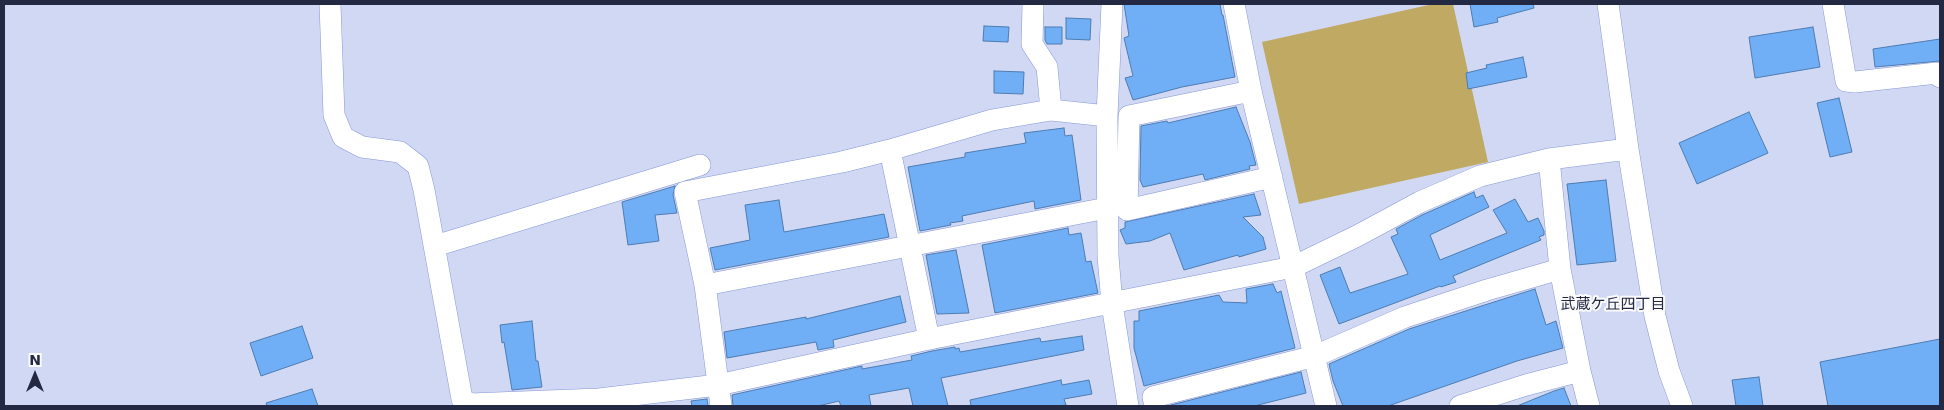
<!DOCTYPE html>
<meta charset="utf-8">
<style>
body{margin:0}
#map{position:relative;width:1944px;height:410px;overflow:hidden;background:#d0d8f4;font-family:"DejaVu Sans",sans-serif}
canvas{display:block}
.frame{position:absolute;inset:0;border:5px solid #232943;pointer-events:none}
.north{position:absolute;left:10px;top:350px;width:50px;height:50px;-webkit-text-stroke:4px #fafafa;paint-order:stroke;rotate:0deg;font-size:14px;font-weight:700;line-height:20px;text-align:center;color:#232943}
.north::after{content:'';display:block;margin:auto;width:18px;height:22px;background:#232943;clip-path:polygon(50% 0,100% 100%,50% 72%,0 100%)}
</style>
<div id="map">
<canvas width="1944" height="410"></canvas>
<div class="frame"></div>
<div class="north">N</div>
</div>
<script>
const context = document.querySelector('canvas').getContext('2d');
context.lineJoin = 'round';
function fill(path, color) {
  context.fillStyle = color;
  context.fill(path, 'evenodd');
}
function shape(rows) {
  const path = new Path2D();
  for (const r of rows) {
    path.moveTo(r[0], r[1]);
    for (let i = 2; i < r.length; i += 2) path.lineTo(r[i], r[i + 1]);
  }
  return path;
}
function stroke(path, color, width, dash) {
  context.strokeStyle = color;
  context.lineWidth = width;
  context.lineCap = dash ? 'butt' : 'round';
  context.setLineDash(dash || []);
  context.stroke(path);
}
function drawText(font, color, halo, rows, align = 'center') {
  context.font = font + ' "DejaVu Sans","Noto Sans JP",sans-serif';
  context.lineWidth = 4;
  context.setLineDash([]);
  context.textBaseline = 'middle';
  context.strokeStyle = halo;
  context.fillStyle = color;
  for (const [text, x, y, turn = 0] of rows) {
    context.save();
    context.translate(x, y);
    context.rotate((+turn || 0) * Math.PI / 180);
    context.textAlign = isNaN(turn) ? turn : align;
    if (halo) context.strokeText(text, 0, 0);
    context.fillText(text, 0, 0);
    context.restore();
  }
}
fill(shape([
 [1433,4,1453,4,1488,162,1299,204,1262,42]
]), '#c0a962');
const building = shape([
 [1124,4,1220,4,1222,15,1223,15,1235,77,1182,87,1133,100,1125,78,1133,76,1124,38,1129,36,1124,4],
 [1470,4,1533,4,1534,8,1497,18,1498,22,1474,27,1470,4],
 [1066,18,1091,19,1090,40,1066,39,1066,18],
 [984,26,1009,27,1008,42,983,41,984,26],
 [1045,27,1062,27,1062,44,1047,44,1045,40,1045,27],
 [1813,27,1820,67,1755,78,1749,37,1813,27],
 [1940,39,1940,61,1875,67,1873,49,1940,39],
 [1523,57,1527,77,1468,89,1466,73,1487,68,1486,65,1523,57],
 [994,71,1024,72,1023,94,994,93,994,71],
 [1839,98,1852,152,1830,157,1817,103,1839,98],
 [1236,107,1250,142,1256,165,1249,166,1250,169,1205,180,1203,174,1143,187,1140,180,1141,126,1167,121,1168,123,1236,107],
 [1749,112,1768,153,1697,184,1679,143,1749,112],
 [1064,128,1065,136,1072,135,1081,200,1035,209,1034,201,962,216,963,221,950,223,951,225,920,231,908,167,965,157,965,153,1026,143,1024,133,1064,128],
 [1606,180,1616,261,1577,265,1567,184,1606,180],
 [675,186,673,195,677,213,655,215,659,241,628,245,622,202,675,186],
 [1474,192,1476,198,1483,195,1489,207,1430,235,1440,260,1507,233,1493,210,1515,199,1528,222,1538,218,1544,231,1544,235,1539,237,1541,240,1453,276,1456,282,1441,287,1440,286,1339,324,1320,275,1340,267,1350,293,1408,274,1391,237,1398,234,1396,229,1422,215,1474,192],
 [1254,194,1261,215,1243,217,1263,237,1266,249,1239,257,1238,255,1184,270,1170,233,1150,241,1126,244,1120,230,1125,228,1125,222,1254,194],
 [779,200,784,232,884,214,889,237,715,270,710,248,750,240,745,205,779,200],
 [1068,228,1069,235,1081,233,1086,262,1091,261,1098,293,995,313,982,245,1068,228],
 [956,250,969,313,937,314,926,255,956,250],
 [1273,284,1277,293,1281,291,1295,348,1144,386,1134,348,1134,321,1139,321,1139,311,1219,295,1223,302,1247,303,1246,289,1273,284],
 [1535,289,1546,325,1556,321,1563,348,1517,361,1388,406,1343,406,1333,381,1329,364,1409,329,1535,289],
 [900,296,906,322,833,340,834,347,818,350,816,342,727,358,724,332,806,317,806,319,900,296],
 [532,321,536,361,538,361,542,387,512,390,504,342,502,343,500,325,532,321],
 [302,326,313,358,261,376,250,343,302,326],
 [1082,336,1084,350,941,378,948,406,913,406,909,388,869,395,871,406,841,406,839,401,818,406,733,406,732,395,862,366,862,369,912,360,911,356,932,351,955,347,955,349,959,348,960,352,1040,338,1041,342,1082,336],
 [1940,339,1940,406,1828,406,1820,362,1940,339],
 [1301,372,1306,393,1254,406,1167,406,1301,372],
 [1759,377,1763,406,1736,406,1732,380,1759,377],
 [1061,380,1062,385,1089,380,1092,394,1064,399,1066,405,1057,406,971,406,970,400,1061,380],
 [1564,388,1571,406,1517,406,1554,391,1564,388],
 [312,389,318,406,267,406,266,403,312,389],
 [707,399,708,406,692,406,691,401,707,399]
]);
fill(building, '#70aff5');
stroke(building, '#4d7cb1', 1);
const minor = shape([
 [330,4,334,115,343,137,362,147,400,152,418,166,424,190,462,399,470,404,599,399,718,385,929,339,1293,267,1357,236,1420,202,1480,176,1549,159,1628,149],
 [1033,4,1032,44,1047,67,1051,110],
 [1112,4,1107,116,1108,256,1112,304,1128,406],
 [1234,4,1251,91,1326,406],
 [1608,4,1628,149,1655,316,1669,371,1682,406],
 [1833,4,1846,81,1855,82,1937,73,1940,77],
 [1251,91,1129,116,1127,210,1272,177],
 [890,150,929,339],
 [1549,159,1560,269,1580,371,1589,406],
 [435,246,700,165],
 [705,285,1107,208],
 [721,406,705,285,685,192,842,162,890,150,992,120,1051,110,1107,116],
 [1155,406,1153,397,1315,356,1405,317,1487,290,1560,269],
 [1460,406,1526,385,1580,371]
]);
stroke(minor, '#8697d7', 22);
stroke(minor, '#fff', 21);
drawText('15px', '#232943', '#fafafa', [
 ["武蔵ケ丘四丁目",1613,305]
]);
</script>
